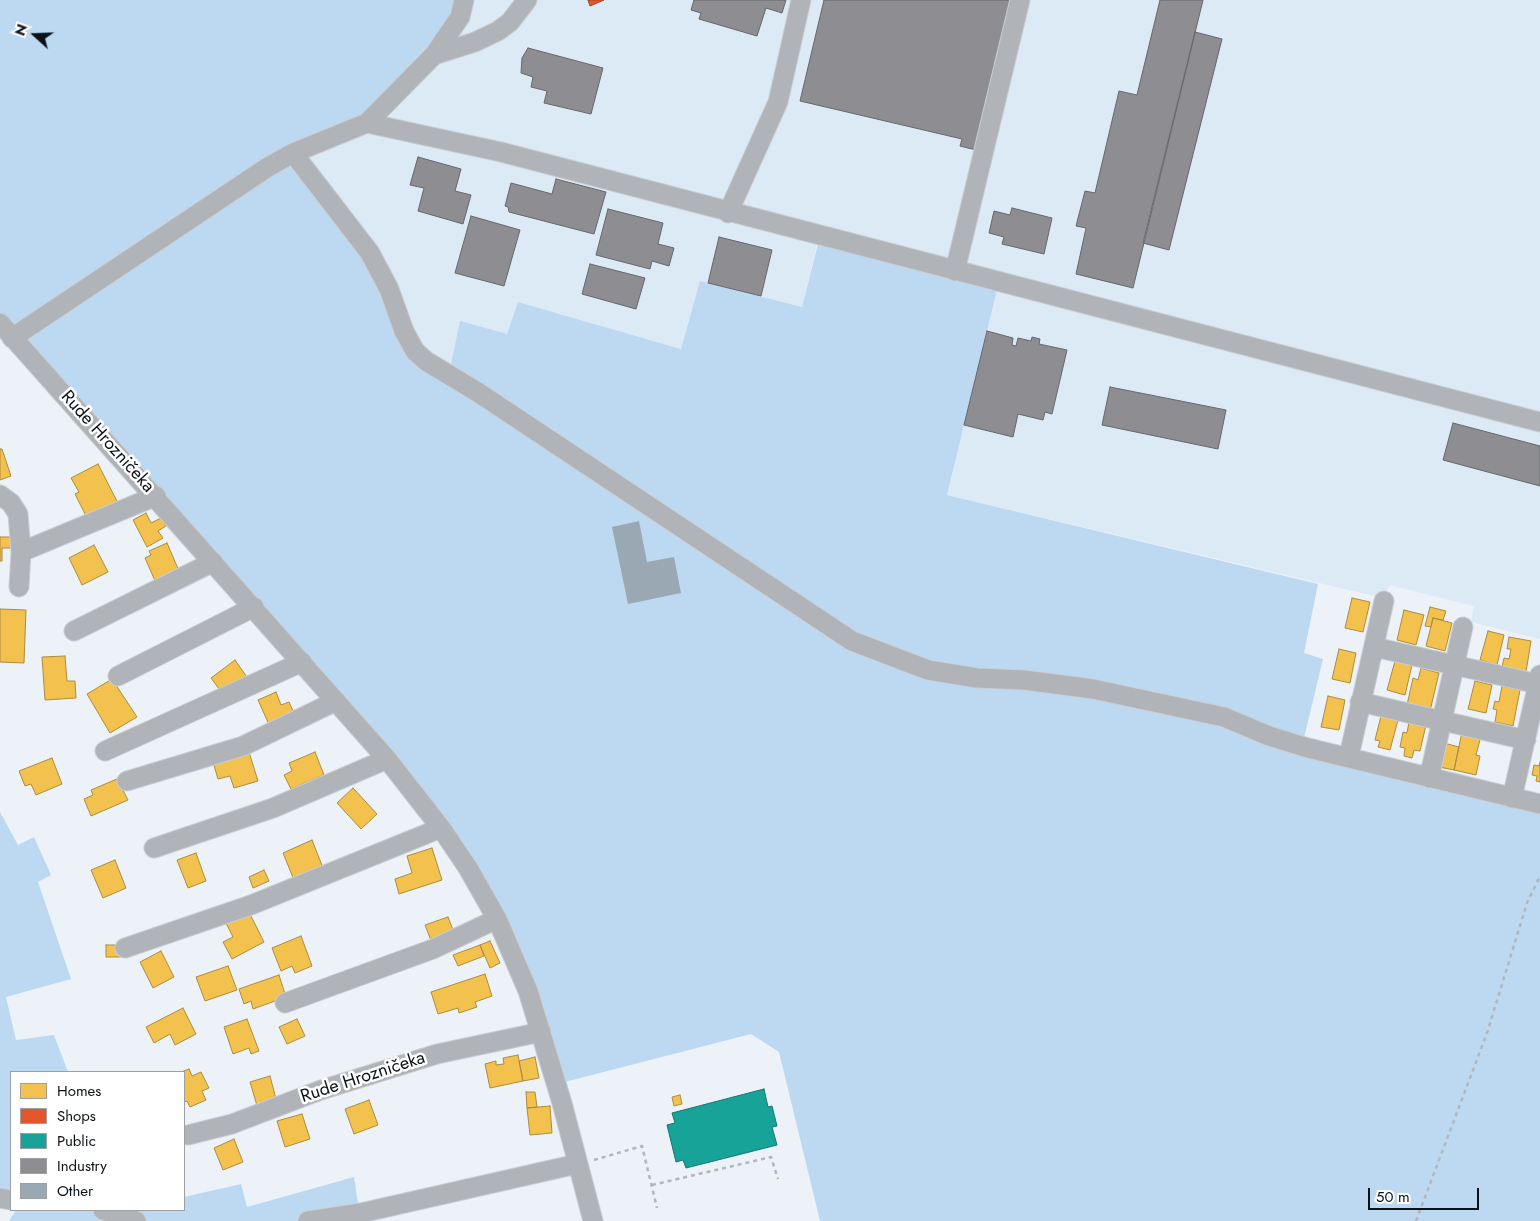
<!DOCTYPE html>
<meta charset="utf-8">
<style>
body{margin:0}
#map{position:relative;width:1540px;height:1221px;overflow:hidden;background:#ecf2f8;font-family:Jost,sans-serif}
canvas{display:block}
.legend{position:absolute;left:10px;top:1071px;width:175px;height:140px;box-sizing:border-box;background:#fff;border:1px solid #9da0a2;margin:0;padding:6px 9px;list-style:none;font-size:15px;color:#0b1217}
.legend li{display:flex;align-items:center;gap:10px;height:25px}
.legend b{width:25px;border:1px solid #9da0a2}
.north{position:absolute;left:10px;top:10px;width:50px;height:50px;-webkit-text-stroke:4px #fff;paint-order:stroke;rotate:290deg;font-size:14px;font-weight:700;line-height:20px;text-align:center;color:#0b1217}
.north::after{content:'';display:block;margin:auto;width:18px;height:22px;background:#0b1217;clip-path:polygon(50% 0,100% 100%,50% 72%,0 100%)}
.scale{position:absolute;left:1368px;top:1188px;width:111px;height:22px;box-sizing:border-box;border:2px solid #0b1217;border-top:0;padding-left:6px;font-size:15px;line-height:18px;white-space:nowrap;color:#0b1217;-webkit-text-stroke:4px #fff;paint-order:stroke}
</style>
<div id="map">
<canvas width="1540" height="1221"></canvas>
<ul class="legend">
<li><b style="height:14px;background:#f2c14e"></b>Homes</li>
<li><b style="height:14px;background:#e4572e"></b>Shops</li>
<li><b style="height:14px;background:#17a398"></b>Public</li>
<li><b style="height:14px;background:#8d8d92"></b>Industry</li>
<li><b style="height:14px;background:#9aa8b3"></b>Other</li>
</ul>
<div class="north">N</div>
<div class="scale">50 m</div>
</div>
<script>
const context = document.querySelector('canvas').getContext('2d');
context.lineJoin = 'round';
function fill(path, color) {
  context.fillStyle = color;
  context.fill(path, 'evenodd');
}
function shape(rows) {
  const path = new Path2D();
  for (const r of rows) {
    path.moveTo(r[0], r[1]);
    for (let i = 2; i < r.length; i += 2) path.lineTo(r[i], r[i + 1]);
  }
  return path;
}
function stroke(path, color, width, dash) {
  context.strokeStyle = color;
  context.lineWidth = width;
  context.lineCap = dash ? 'butt' : 'round';
  context.setLineDash(dash || []);
  context.stroke(path);
}
function drawText(font, color, halo, rows, align = 'center') {
  context.font = font + ' Jost,sans-serif';
  context.lineWidth = 5;
  context.setLineDash([]);
  context.textBaseline = 'middle';
  context.strokeStyle = halo;
  context.fillStyle = color;
  for (const [text, x, y, turn = 0] of rows) {
    context.save();
    context.translate(x, y);
    context.rotate((+turn || 0) * Math.PI / 180);
    context.textAlign = isNaN(turn) ? turn : align;
    if (halo) context.strokeText(text, 0, 0);
    context.fillText(text, 0, 0);
    context.restore();
  }
}
fill(shape([
 [464,0,1540,0,1540,639,1471,622,1474,606,1390,585,1383,598,947,495,999,282,819,237,802,307,700,281,681,349,518,302,507,334,449,375,426,361,293,153]
]), '#dceaf6');
fill(shape([
 [0,0,464,0,460,17,367,123,293,153,370,253,404,331,449,374,460,321,507,334,518,302,681,349,700,281,802,307,820,236,999,282,947,495,1318,584,1304,653,1323,659,1302,746,1540,804,1540,1221,820,1221,779,1052,751,1034,557,1084,470,867,0,319],
 [0,812,18,845,34,837,51,875,38,882,71,979,6,997,16,1040,54,1035,68,1072,11,1072,11,1200,0,1198],
 [354,1177,359,1210,300,1221,9,1221,16,1210,184,1210,184,1197,241,1184,247,1207]
]), '#bdd9f1');
const homes = shape([
 [0,449,2,449,11,476,0,480,0,449],
 [98,464,120,507,89,522,75,494,79,492,71,478,98,464],
 [146,513,151,523,161,518,166,526,158,531,163,538,147,547,133,520,146,513],
 [0,537,12,537,12,548,2,548,2,561,0,561,0,537],
 [167,543,179,571,156,583,145,558,151,555,149,551,167,543],
 [94,545,108,572,82,585,69,558,94,545],
 [1352,598,1370,602,1363,632,1345,628,1352,598],
 [1430,607,1446,611,1443,620,1433,618,1431,627,1425,626,1430,607],
 [0,609,26,610,24,663,0,662,0,609],
 [1404,610,1424,615,1416,645,1397,640,1404,610],
 [1433,618,1452,623,1445,651,1426,646,1433,618],
 [1488,631,1504,635,1497,665,1480,660,1488,631],
 [1509,637,1531,641,1526,672,1502,667,1504,658,1509,659,1511,649,1507,649,1509,637],
 [1339,649,1356,653,1350,683,1332,679,1339,649],
 [65,656,67,681,75,681,76,698,45,700,42,657,65,656],
 [235,660,249,680,225,697,211,678,235,660],
 [1395,661,1412,665,1405,695,1387,690,1395,661],
 [1421,668,1439,673,1430,711,1407,705,1413,678,1418,680,1421,668],
 [112,679,137,717,110,733,87,694,112,679],
 [1475,681,1492,685,1486,713,1468,709,1475,681],
 [1502,686,1520,690,1513,726,1495,722,1497,710,1493,709,1495,701,1499,702,1502,686],
 [276,692,281,705,289,702,296,718,271,729,258,700,276,692],
 [1328,696,1345,700,1339,730,1321,727,1328,696],
 [1381,716,1398,720,1390,750,1378,747,1380,741,1375,740,1381,716],
 [1409,722,1426,725,1420,751,1414,750,1412,758,1404,756,1405,748,1400,747,1403,732,1407,733,1409,722],
 [1462,732,1481,736,1476,755,1480,756,1476,775,1454,770,1462,732],
 [1444,743,1459,747,1454,770,1439,767,1444,743],
 [249,752,258,781,234,788,230,776,218,779,213,762,249,752],
 [315,752,324,775,291,789,284,775,292,771,289,763,315,752],
 [52,758,62,784,36,795,31,784,25,786,19,771,52,758],
 [1540,762,1540,782,1536,781,1537,776,1532,775,1534,765,1539,766,1540,762],
 [124,776,129,788,123,790,128,800,91,816,84,799,93,795,91,790,124,776],
 [353,788,377,814,361,829,337,803,353,788],
 [312,840,323,868,294,880,283,853,312,840],
 [432,848,442,880,399,894,395,879,412,873,407,856,432,848],
 [196,853,206,881,188,888,177,860,196,853],
 [115,860,126,888,103,898,91,870,115,860],
 [264,870,269,881,253,888,249,877,264,870],
 [249,912,264,942,232,959,223,942,233,937,226,923,249,912],
 [448,917,455,935,432,943,425,925,448,917],
 [301,936,312,966,295,973,292,966,281,971,272,948,301,936],
 [490,941,500,963,490,968,480,945,490,941],
 [106,945,121,945,121,957,106,957,106,945],
 [480,945,484,956,458,966,453,955,480,945],
 [161,951,174,977,153,988,140,962,161,951],
 [228,966,237,990,205,1001,196,977,228,966],
 [485,974,492,996,475,1002,477,1007,459,1013,458,1008,438,1014,431,992,485,974],
 [279,975,286,997,253,1009,251,1001,244,1004,239,989,279,975],
 [183,1008,196,1034,175,1045,170,1034,154,1043,146,1027,183,1008],
 [247,1019,259,1051,251,1054,249,1048,233,1054,224,1027,247,1019],
 [297,1019,305,1036,287,1044,279,1027,297,1019],
 [518,1055,523,1081,490,1088,485,1064,496,1061,496,1065,504,1064,503,1058,518,1055],
 [535,1057,539,1078,523,1081,519,1061,535,1057],
 [189,1069,192,1076,201,1072,209,1088,202,1091,206,1100,190,1107,187,1101,184,1102,184,1072,181,1072,189,1069],
 [270,1076,277,1103,258,1109,250,1082,270,1076],
 [526,1092,535,1092,537,1107,527,1108,526,1092],
 [680,1095,682,1104,674,1106,672,1097,680,1095],
 [369,1100,378,1125,354,1134,345,1109,369,1100],
 [550,1106,552,1133,530,1135,527,1108,550,1106],
 [302,1114,310,1139,285,1147,277,1121,302,1114],
 [234,1139,243,1162,223,1170,214,1148,234,1139]
]);
fill(homes, '#f2c14e');
stroke(homes, '#ad8c3e', 1);
const shops = shape([
 [588,0,604,0,590,6,588,0]
]);
fill(shops, '#e4572e');
stroke(shops, '#a34227', 1);
const public = shape([
 [764,1089,768,1107,772,1106,777,1126,772,1127,777,1145,686,1168,683,1160,676,1162,667,1125,675,1123,672,1113,764,1089]
]);
fill(public, '#17a398');
stroke(public, '#137871', 1);
const industry = shape([
 [694,0,786,0,782,13,766,8,757,36,699,19,701,13,691,10,694,0],
 [824,0,1016,0,980,151,960,146,962,139,800,101,824,0],
 [1160,0,1203,0,1133,288,1076,274,1086,228,1076,226,1085,191,1095,193,1119,91,1137,95,1160,0],
 [1195,32,1222,39,1169,250,1143,243,1195,32],
 [528,48,603,68,591,114,544,103,547,91,531,87,533,77,521,73,522,58,528,48],
 [418,157,461,169,455,191,471,195,463,224,418,211,424,188,410,185,418,157],
 [556,179,606,192,594,234,509,212,508,207,505,206,511,183,552,194,556,179],
 [1012,208,1052,218,1044,254,1002,244,1004,237,989,233,994,211,1010,215,1012,208],
 [608,209,663,223,658,244,674,248,669,266,652,261,650,269,596,255,608,209],
 [471,216,520,230,504,286,455,273,471,216],
 [719,237,772,250,761,296,708,283,719,237],
 [590,264,645,278,636,309,582,294,590,264],
 [987,331,1013,338,1012,345,1016,346,1018,338,1031,341,1032,337,1040,339,1039,344,1067,350,1052,414,1045,412,1043,420,1018,414,1013,437,964,425,987,331],
 [1110,387,1226,410,1218,449,1102,425,1110,387],
 [1453,423,1540,446,1540,486,1443,460,1453,423]
]);
fill(industry, '#8d8d92');
stroke(industry, '#66686d', 1);
fill(shape([
 [639,521,647,562,674,557,681,593,628,604,612,527]
]), '#9aa8b3');
const minor = shape([
 [434,55,460,17,464,0],
 [367,123,501,152,1540,422],
 [293,153,370,253,389,289,404,331,415,351,426,361,479,393,852,641,928,670,977,678,1024,680,1093,689,1224,717,1269,736,1308,748,1540,804],
 [728,213,778,102,801,0],
 [955,271,1020,0],
 [0,323,387,759,441,828,468,868,497,919,528,991,562,1103,593,1221],
 [12,338,268,167,293,153,367,123,434,55,475,42,498,31,510,22,527,0],
 [0,495,11,503,18,514,21,552,19,587],
 [21,552,156,496],
 [74,631,213,562],
 [1374,647,1538,684],
 [118,676,254,607],
 [1360,702,1526,740],
 [105,751,302,662],
 [1349,756,1384,601],
 [1429,778,1463,627],
 [127,781,243,746,336,701],
 [1512,798,1540,675],
 [154,848,273,808,387,759],
 [125,948,251,905,441,828],
 [285,1003,433,949,497,919],
 [188,1135,232,1124,321,1090,437,1054,541,1032],
 [0,1198,11,1200],
 [103,1210,136,1221],
 [308,1221,361,1213,577,1164]
]);
stroke(minor, '#c9ced3', 21);
stroke(shape([
 [594,1160,642,1146,657,1208],
 [652,1185,771,1157,778,1179],
 [1416,1221,1487,1033,1527,903,1540,876]
]), '#b3b6ba', 2.5, [4, 4]);
stroke(minor, '#b0b3b7', 19);
drawText('18px', '#0b1217', '#fff', [
 ["Rude Hrozničeka",107,442,48],
 ["Rude Hrozničeka",363,1078,-18]
]);
</script>
